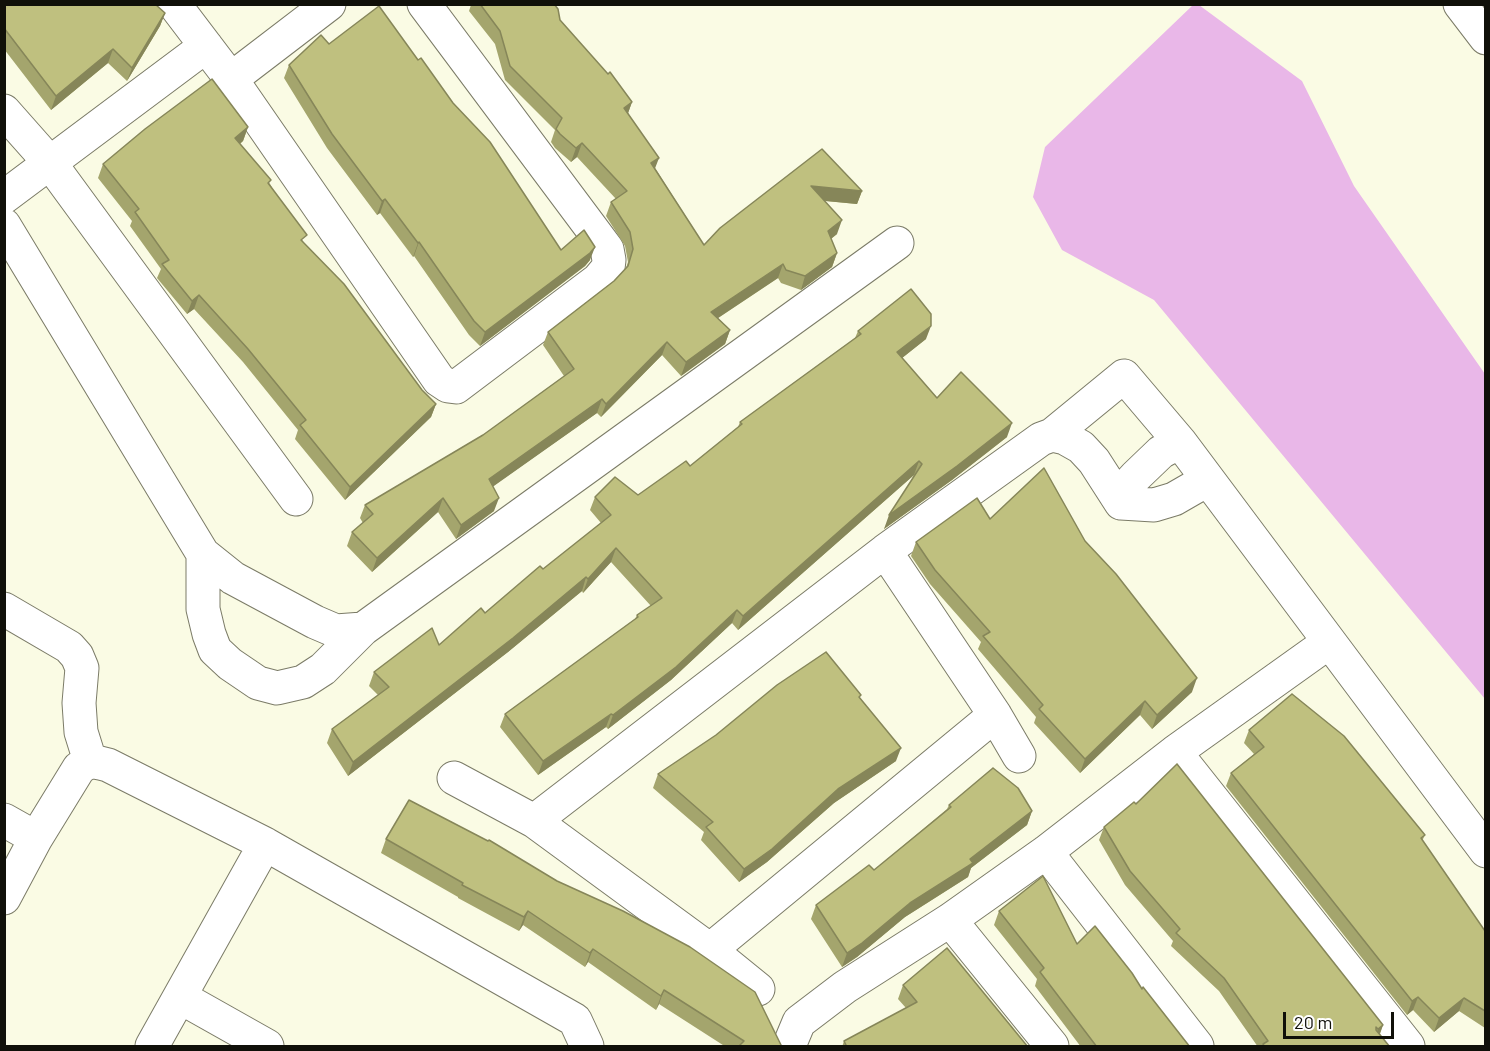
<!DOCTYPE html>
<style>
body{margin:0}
#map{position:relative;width:1490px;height:1051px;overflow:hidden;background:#fafbe4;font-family:Barlow,sans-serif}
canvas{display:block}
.frame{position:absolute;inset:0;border:6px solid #101009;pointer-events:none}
.scale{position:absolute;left:1283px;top:1012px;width:111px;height:27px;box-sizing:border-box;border:3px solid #101009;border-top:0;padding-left:8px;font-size:18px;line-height:21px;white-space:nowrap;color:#101009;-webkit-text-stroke:4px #fff;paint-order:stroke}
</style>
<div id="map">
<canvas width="1490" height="1051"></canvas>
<div class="frame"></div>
<div class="scale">20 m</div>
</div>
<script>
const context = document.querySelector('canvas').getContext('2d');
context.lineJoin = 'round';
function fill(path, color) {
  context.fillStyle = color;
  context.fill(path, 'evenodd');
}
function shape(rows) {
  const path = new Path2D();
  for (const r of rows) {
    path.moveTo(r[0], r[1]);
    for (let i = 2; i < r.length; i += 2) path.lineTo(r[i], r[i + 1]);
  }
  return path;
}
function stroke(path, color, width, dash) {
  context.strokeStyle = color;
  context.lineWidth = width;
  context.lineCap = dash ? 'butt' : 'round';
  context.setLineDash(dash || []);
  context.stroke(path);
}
fill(shape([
 [1193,5,1199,5,1302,81,1354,186,1485,374,1485,699,1154,300,1062,250,1033,197,1045,147]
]), '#e9b7e8');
const minor = shape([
 [174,4,231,79,439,380,448,386,456,387,598,280,608,268,609,260,607,249,424,4],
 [231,79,329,4],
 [4,111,50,163,296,499],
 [4,197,206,46],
 [4,225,203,554,233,578,315,622,336,631,363,629],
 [1052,435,1065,438,1081,447,1094,461,1121,503,1154,505,1174,499,1207,480],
 [1121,503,1125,488,1136,476,1161,452,1180,442],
 [885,551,995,715,1019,756],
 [203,554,203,609,209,634,215,650,230,664,258,683,277,688,303,682,323,669,363,629,897,243],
 [4,609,69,647,77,656,82,668,79,703,81,732,90,761],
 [1175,752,1408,1046],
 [454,778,534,821,710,950,758,989],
 [4,820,36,838],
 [534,821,885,551,1041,439,1052,435,1124,376,1180,442,1486,851],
 [1046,852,1197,1046],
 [4,898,36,838,79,768,90,761,100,763,108,765,265,844,575,1020,587,1046],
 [950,920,1052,1046],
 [710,950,995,715],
 [180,997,267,1046],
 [152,1046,265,844],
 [789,1046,799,1022,845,987,950,920,1046,852,1175,752,1329,642]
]);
const trunk = shape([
 [1460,4,1486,38]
]);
stroke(minor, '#7b7b67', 35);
stroke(trunk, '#7b7b67', 35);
stroke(minor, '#fff', 33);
stroke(trunk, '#fff', 33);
fill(shape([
 [4,4,165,13,160,26,127,81,108,63,51,110,4,49],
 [554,4,560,20,632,102,628,113,655,168,704,245,720,228,862,191,857,204,825,201,837,234,831,239,837,253,832,267,801,290,781,283,778,278,718,318,730,330,725,344,681,376,662,355,601,417,597,413,493,486,494,511,456,539,438,512,372,572,347,546,352,532,363,523,360,518,365,505,483,435,564,376,543,345,548,332,614,281,626,268,628,262,625,246,606,216,611,202,616,199,577,157,571,162,555,148,551,142,555,130,505,80,495,44,469,11,471,5],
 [329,44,418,60,453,103,561,250,590,260,585,266,480,346,469,335,414,256,413,257,380,213,377,215,327,148,284,78,289,65],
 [248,127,243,141,240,144,270,184,304,243,422,390,436,404,431,417,345,500,295,439,298,430,243,362,194,309,187,314,157,278,161,269,130,226,132,221,98,178,103,164],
 [858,331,926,339,902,358,937,398,1007,437,952,480,884,529,914,475,738,630,732,623,671,680,608,729,606,727,538,775,500,727,505,714,635,619,637,615,651,606,611,562,583,593,582,591,508,652,348,776,327,743,332,729,378,695,369,686,374,672,439,645,485,613,543,569,601,523,590,510,595,497,638,495,690,466,738,427,740,422,855,338],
 [990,519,1085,541,1192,692,1152,729,1140,715,1080,773,1034,723,1036,717,978,649,981,642,930,584,911,556,916,542],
 [860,698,896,761,834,803,767,862,739,882,701,840,704,832,653,788,658,774],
 [1249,730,1425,835,1422,841,1485,931,1485,1028,1459,1011,1434,1032,1413,1010,1407,1015,1226,786,1231,773,1254,754,1244,743],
 [409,800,782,1047,726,1047,659,1004,656,1010,588,962,585,967,523,925,519,931,458,898,458,897,381,853,386,839],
 [949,805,1032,811,1027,825,971,868,968,877,905,917,857,957,842,967,811,919,816,905,874,870,947,809],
 [1104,827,1383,1025,1380,1034,1390,1047,1258,1047,1219,991,1171,946,1173,941,1125,885,1099,840],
 [999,911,1077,944,1142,989,1190,1047,1081,1047,1035,986,1037,979,994,925],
 [903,985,1028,1047,842,1047,844,1041,906,1008,898,999]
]), '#a4a56d');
fill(shape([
 [165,13,160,26,127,81,132,68],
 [113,49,108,63,51,110,56,96],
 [632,102,627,116,624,108],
 [248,127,243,141,230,151,235,138],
 [582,143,577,157,571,162,576,148],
 [659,158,654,171,651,163],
 [811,186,862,191,857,204,806,199],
 [385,199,380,213,377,215,382,201],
 [842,220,837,234,823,245,828,231],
 [419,242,414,256,413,257,418,243],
 [595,247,590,260,585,266,480,346,485,332],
 [837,253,832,267,801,290,805,276],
 [783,264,778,278,706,326,711,312],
 [199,295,194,309,187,314,192,301],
 [931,326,926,339,892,366,897,352],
 [730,330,725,344,681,376,686,362],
 [667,342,662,355,601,417,606,404],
 [602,399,597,413,484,493,489,479],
 [436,404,431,417,345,500,350,487],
 [1012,423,1007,437,952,480,884,529,889,515],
 [919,461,914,475,738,630,743,616],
 [443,498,438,512,372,572,377,558],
 [499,498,494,511,456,539,461,525],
 [616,548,611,562,583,593,588,579],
 [586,577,582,591,508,652,348,776,353,762],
 [737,610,732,623,671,680,608,729,613,715],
 [1197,678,1192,692,1152,729,1157,715],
 [1145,701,1140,715,1080,773,1085,759],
 [611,714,606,727,538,775,543,761],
 [901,748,896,761,834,803,767,862,739,882,744,869,838,789],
 [1032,811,1027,825,971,868,968,877,905,917,857,957,842,967,847,953,910,903,970,859],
 [528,911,523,925,519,931,524,917],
 [593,949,588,962,585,967,590,953],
 [664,990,659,1004,656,1010,661,996],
 [1418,997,1413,1010,1407,1015,1412,1001],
 [1464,998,1459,1011,1434,1032,1439,1018],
 [1383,1025,1378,1038,1373,1042,1378,1029]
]), '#868659');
const building = shape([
 [4,4,155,4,165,13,132,68,113,49,56,96,4,28,4,4],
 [480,4,554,4,558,9,560,20,608,74,610,72,632,102,624,108,659,158,651,163,704,245,720,228,822,149,862,191,811,186,842,220,828,231,837,253,805,276,786,270,783,264,711,312,730,330,686,362,667,342,606,404,602,399,489,479,499,498,461,525,443,498,377,558,352,532,373,514,365,505,483,435,574,369,548,332,614,281,628,266,633,249,630,232,611,202,627,191,582,143,576,148,560,134,556,129,562,118,510,66,500,31,480,4],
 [379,6,418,60,421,58,453,103,490,142,561,250,584,230,595,247,590,253,485,332,474,321,419,242,418,243,385,199,382,201,332,134,289,65,321,35,329,44,379,6],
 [212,79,248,127,235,138,271,180,268,183,307,235,301,240,344,284,422,390,436,404,350,487,300,425,306,420,248,349,199,295,192,301,162,264,169,260,135,212,139,209,103,164,145,129,212,79],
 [911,289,931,314,931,326,897,352,937,398,961,372,1012,423,957,466,889,515,922,464,919,461,743,616,737,610,676,667,613,715,611,714,543,761,505,714,638,617,637,615,662,598,616,548,588,579,586,577,513,638,353,762,332,729,389,687,374,672,432,628,439,645,481,608,485,613,540,566,543,569,611,515,595,497,615,477,638,495,686,461,690,466,742,424,740,422,861,334,858,331,911,289],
 [1044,468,1085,541,1116,574,1197,678,1157,715,1145,701,1085,759,1039,709,1043,705,983,636,990,632,935,570,916,542,977,498,990,519,1044,468],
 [826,652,861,695,859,697,901,748,838,789,772,849,744,869,706,827,713,822,658,774,716,735,777,685,826,652],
 [1292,694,1344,736,1425,835,1421,838,1485,931,1485,1011,1464,998,1439,1018,1418,997,1412,1001,1231,773,1264,747,1249,730,1292,694],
 [1177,764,1383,1025,1378,1029,1376,1027,1376,1030,1390,1047,1265,1047,1263,1044,1268,1041,1224,978,1176,933,1180,929,1130,871,1104,827,1134,802,1136,804,1177,764],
 [993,768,1018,788,1032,811,970,859,973,863,910,903,862,943,847,953,816,905,869,865,874,870,951,807,949,805,993,768],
 [409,800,488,841,489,840,557,881,623,911,690,947,755,992,782,1047,738,1047,744,1041,664,990,661,996,593,949,590,953,528,911,524,917,462,885,463,883,386,839,409,800],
 [1043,876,1077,944,1095,926,1132,973,1142,989,1143,987,1190,1047,1097,1047,1040,972,1044,968,999,911,1043,876],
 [947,948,1028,1047,847,1047,844,1041,917,1002,903,985,947,948]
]);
fill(building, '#bfc07f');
stroke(building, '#868659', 1.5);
</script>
